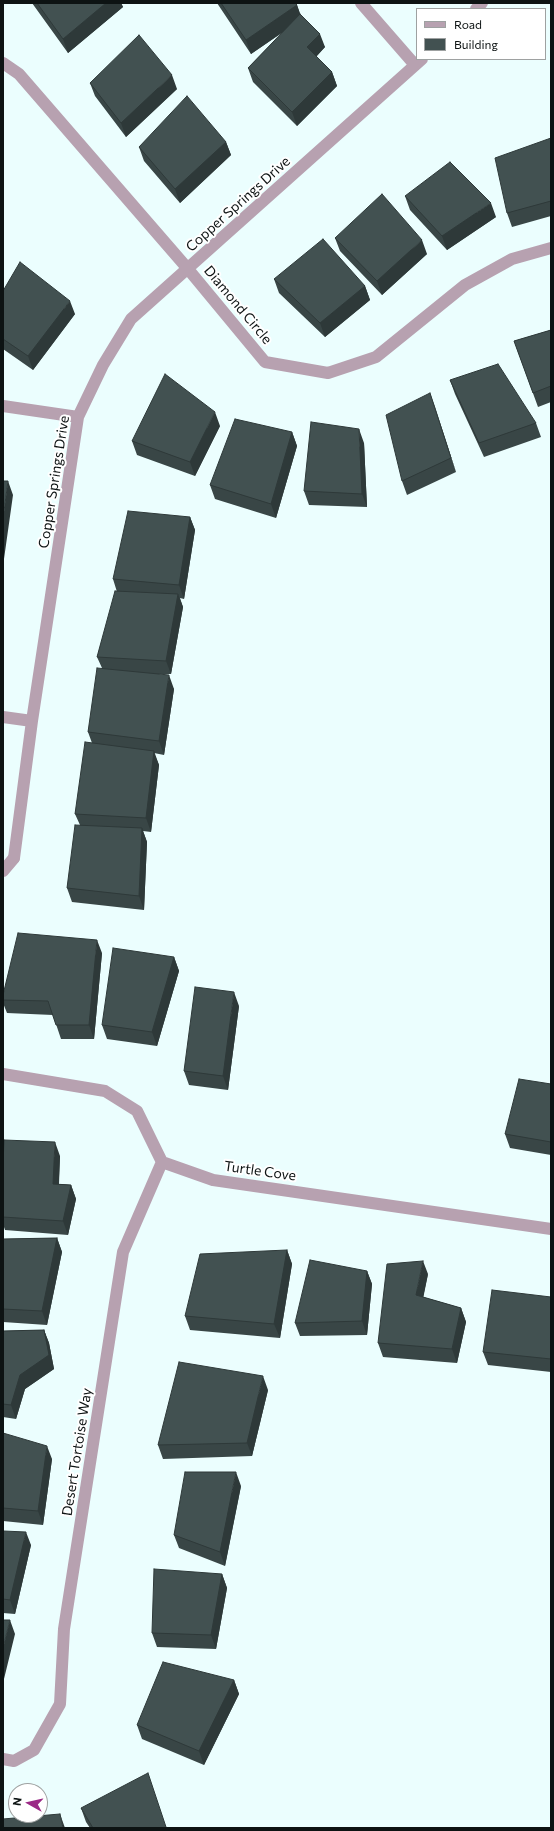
<!DOCTYPE html>
<style>
body{margin:0}
#map{position:relative;width:554px;height:1831px;overflow:hidden;background:#ebfefe;font-family:Commissioner,sans-serif}
canvas{display:block}
.frame{position:absolute;inset:0;border:4px solid #0d1313;pointer-events:none}
.legend{position:absolute;left:416px;top:8px;width:130px;height:52px;box-sizing:border-box;background:#fff;border:1px solid #9ea1a1;margin:0;padding:5px 7px;list-style:none;font-size:12px;color:#0d1313}
.legend li{display:flex;align-items:center;gap:8px;height:20px}
.legend b{width:20px;border:1px solid #9ea1a1}
.north{position:absolute;left:8px;top:1783px;width:40px;height:40px;box-sizing:border-box;background:#fff;border:1px solid #9ea1a1;border-radius:50%;rotate:278deg;font-size:11px;font-weight:700;line-height:16px;text-align:center;color:#0d1313}
.north::after{content:'';display:block;margin:auto;width:14px;height:18px;background:#9b2986;clip-path:polygon(50% 0,100% 100%,50% 72%,0 100%)}
</style>
<div id="map">
<canvas width="554" height="1831"></canvas>
<div class="frame"></div>
<ul class="legend">
<li><b style="height:5px;background:#b7a1b0"></b>Road</li>
<li><b style="height:11px;background:#425151"></b>Building</li>
</ul>
<div class="north">N</div>
</div>
<script>
const context = document.querySelector('canvas').getContext('2d');
context.lineJoin = 'round';
function shape(rows) {
  const path = new Path2D();
  for (const r of rows) {
    path.moveTo(r[0], r[1]);
    for (let i = 2; i < r.length; i += 2) path.lineTo(r[i], r[i + 1]);
  }
  return path;
}
function stroke(path, color, width, dash) {
  context.strokeStyle = color;
  context.lineWidth = width;
  context.lineCap = dash ? 'butt' : 'round';
  context.setLineDash(dash || []);
  context.stroke(path);
}
function fill(path, color) {
  context.fillStyle = color;
  context.fill(path, 'evenodd');
}
function drawText(font, color, halo, rows, align = 'center') {
  context.font = font + ' Commissioner,sans-serif';
  context.lineWidth = 4;
  context.setLineDash([]);
  context.textBaseline = 'middle';
  context.strokeStyle = halo;
  context.fillStyle = color;
  for (const [text, x, y, turn = 0] of rows) {
    context.save();
    context.translate(x, y);
    context.rotate((+turn || 0) * Math.PI / 180);
    context.textAlign = isNaN(turn) ? turn : align;
    if (halo) context.strokeText(text, 0, 0);
    context.fillText(text, 0, 0);
    context.restore();
  }
}
stroke(shape([
 [3,871,14,858]
]), '#b7a1b0', 12);
stroke(shape([
 [361,3,415,65],
 [476,9,482,3],
 [3,63,19,74,188,269,265,362,328,373,376,357,465,285,512,259,551,248],
 [3,406,78,417],
 [3,717,32,721],
 [14,858,32,721,78,417,103,365,131,319,422,59],
 [3,1074,105,1091,137,1111,162,1162,213,1180,551,1229],
 [3,1759,14,1761,34,1750,60,1704,64,1629,123,1252,162,1162]
]), '#b7a1b0', 12);
fill(shape([
 [32,3,121,3,123,7,68,53],
 [217,3,295,3,297,5,300,14,325,47,316,57,332,72,337,86,297,126,253,82,248,68,283,32,251,54],
 [90,83,177,89,126,137,95,96],
 [551,138,551,216,512,227,507,213],
 [226,142,231,155,180,203,144,161,139,147],
 [405,196,496,217,447,250,410,210],
 [335,238,427,254,382,295,340,251],
 [274,279,365,286,370,300,325,337,279,293],
 [3,291,75,314,33,370,3,349],
 [551,330,551,402,538,407,514,341],
 [450,380,536,423,541,437,484,457,455,394],
 [430,393,456,472,407,495,402,481],
 [220,426,195,476,137,455,132,441],
 [292,432,297,446,276,518,215,499,210,485],
 [364,443,367,507,309,505,304,491],
 [190,517,195,530,184,599,180,598,183,607,171,674,159,674,174,689,164,755,154,753,159,765,151,832,143,831,147,842,144,910,72,902,67,888,80,825,75,814,92,743,88,732,102,668,97,657,117,592,113,579],
 [102,953,94,1039,61,1039,53,1015,7,1013,3,1003,3,995],
 [174,957,179,971,157,1046,107,1039,102,1025],
 [239,1006,228,1090,189,1085,184,1071],
 [551,1084,551,1155,510,1148,505,1134],
 [60,1156,59,1184,71,1185,76,1199,68,1235,5,1230,3,1224,3,1164],
 [57,1238,62,1252,47,1325,3,1322,3,1239],
 [287,1250,292,1264,280,1338,190,1330,185,1316],
 [367,1271,372,1284,367,1335,300,1336,295,1323],
 [428,1274,423,1297,461,1308,466,1322,457,1363,383,1357,378,1343],
 [551,1297,551,1372,488,1365,483,1352],
 [44,1330,49,1343,54,1369,25,1389,16,1419,3,1417,3,1331],
 [268,1390,252,1456,163,1459,158,1445],
 [3,1433,52,1459,43,1525,3,1521],
 [241,1486,225,1566,179,1548,174,1535],
 [3,1531,31,1545,15,1614,3,1613],
 [222,1574,227,1588,216,1649,157,1647,152,1633],
 [234,1680,239,1694,204,1765,142,1739,137,1725],
 [81,1808,167,1828,90,1828,86,1822]
]), '#394646');
fill(shape([
 [106,3,121,3,123,7,68,53,63,39],
 [297,5,302,19,251,54,246,40],
 [320,34,325,47,312,61,307,47],
 [332,72,337,86,297,126,292,112],
 [172,75,177,89,126,137,121,123],
 [226,142,231,155,180,203,175,189],
 [491,203,496,217,447,250,442,236],
 [422,240,427,254,382,295,377,281],
 [365,286,370,300,325,337,320,323],
 [70,301,75,314,33,370,28,356],
 [430,393,435,407,456,472,451,458],
 [215,412,220,426,195,476,190,462],
 [359,429,364,443,367,507,362,494],
 [292,432,297,446,276,518,271,504],
 [8,481,13,495,3,566,3,519],
 [190,517,195,530,184,599,179,585],
 [178,594,183,607,171,674,166,661],
 [169,675,174,689,164,755,159,741],
 [154,751,159,765,151,832,146,818],
 [142,828,147,842,144,910,139,896],
 [97,940,102,953,94,1039,89,1025],
 [174,957,179,971,157,1046,152,1032],
 [234,992,239,1006,228,1090,223,1076],
 [55,1142,60,1156,58,1198,53,1184],
 [71,1185,76,1199,68,1235,63,1221],
 [57,1238,62,1252,47,1325,42,1311],
 [287,1250,292,1264,280,1338,274,1324],
 [423,1261,428,1274,421,1309,416,1295],
 [367,1271,372,1284,367,1335,362,1321],
 [461,1308,466,1322,457,1363,452,1349],
 [44,1330,49,1343,54,1369,25,1389,16,1419,11,1405,20,1375],
 [263,1376,268,1390,252,1456,247,1443],
 [47,1446,52,1459,43,1525,38,1511],
 [236,1472,241,1486,225,1566,220,1552],
 [26,1532,31,1545,15,1614,10,1600],
 [222,1574,227,1588,216,1649,211,1635],
 [10,1620,15,1634,3,1683,3,1648],
 [234,1680,239,1694,204,1765,199,1751],
 [60,1814,65,1828,63,1828]
]), '#2e3939');
const building = shape([
 [37,3,106,3,63,39,37,3],
 [221,3,295,3,297,5,246,40,221,3],
 [300,14,320,34,307,47,332,72,292,112,248,68,300,14],
 [139,35,172,75,121,123,90,83,139,35],
 [187,96,226,142,175,189,139,147,187,96],
 [551,138,551,201,507,213,495,158,551,138],
 [450,162,491,203,442,236,405,196,450,162],
 [382,194,422,240,377,281,335,238,382,194],
 [323,239,365,286,320,323,274,279,323,239],
 [20,262,70,301,28,356,3,339,3,291,20,262],
 [551,330,551,386,533,393,514,341,551,330],
 [498,364,536,423,479,443,450,380,498,364],
 [165,374,215,412,190,462,132,441,165,374],
 [430,393,451,458,402,481,386,415,430,393],
 [235,419,292,432,271,504,210,485,235,419],
 [311,422,359,429,362,494,304,491,311,422],
 [3,481,8,481,3,519,3,481],
 [128,511,190,517,179,585,113,579,128,511],
 [115,591,178,594,166,661,97,657,115,591],
 [97,668,169,675,159,741,88,732,97,668],
 [85,742,154,751,146,818,75,814,85,742],
 [75,825,142,828,139,896,67,888,75,825],
 [18,933,97,940,89,1025,56,1025,48,1001,3,1000,3,995,18,933],
 [113,948,174,957,152,1032,102,1025,113,948],
 [195,987,234,992,223,1076,184,1071,195,987],
 [519,1079,551,1084,551,1142,505,1134,519,1079],
 [4,1140,55,1142,53,1184,71,1185,63,1221,3,1217,3,1164,4,1140],
 [57,1238,42,1311,3,1309,3,1239,57,1238],
 [287,1250,274,1324,185,1316,200,1254,287,1250],
 [310,1260,367,1271,362,1321,295,1323,310,1260],
 [423,1261,416,1295,461,1308,452,1349,378,1343,387,1264,423,1261],
 [492,1290,551,1297,551,1359,483,1352,492,1290],
 [44,1330,49,1355,20,1375,11,1405,3,1404,3,1331,44,1330],
 [179,1362,263,1376,247,1443,158,1445,179,1362],
 [3,1433,47,1446,38,1511,3,1508,3,1433],
 [185,1472,236,1472,220,1552,174,1535,185,1472],
 [3,1531,26,1532,10,1600,3,1599,3,1531],
 [154,1569,222,1574,211,1635,152,1633,154,1569],
 [3,1620,10,1620,3,1648,3,1620],
 [163,1662,234,1680,199,1751,137,1725,163,1662],
 [148,1773,166,1827,164,1828,93,1828,81,1808,148,1773],
 [60,1814,63,1828,3,1828,3,1819,60,1814]
]);
fill(building, '#425151');
stroke(building, '#2e3939', 1);
drawText('14px', '#0d1313', '#fff', [
 ["Copper Springs Drive",238,204,-42],
 ["Diamond Circle",238,305,50],
 ["Copper Springs Drive",54,482,-81],
 ["Turtle Cove",260,1171,8],
 ["Desert Tortoise Way",77,1452,-81]
]);
</script>
